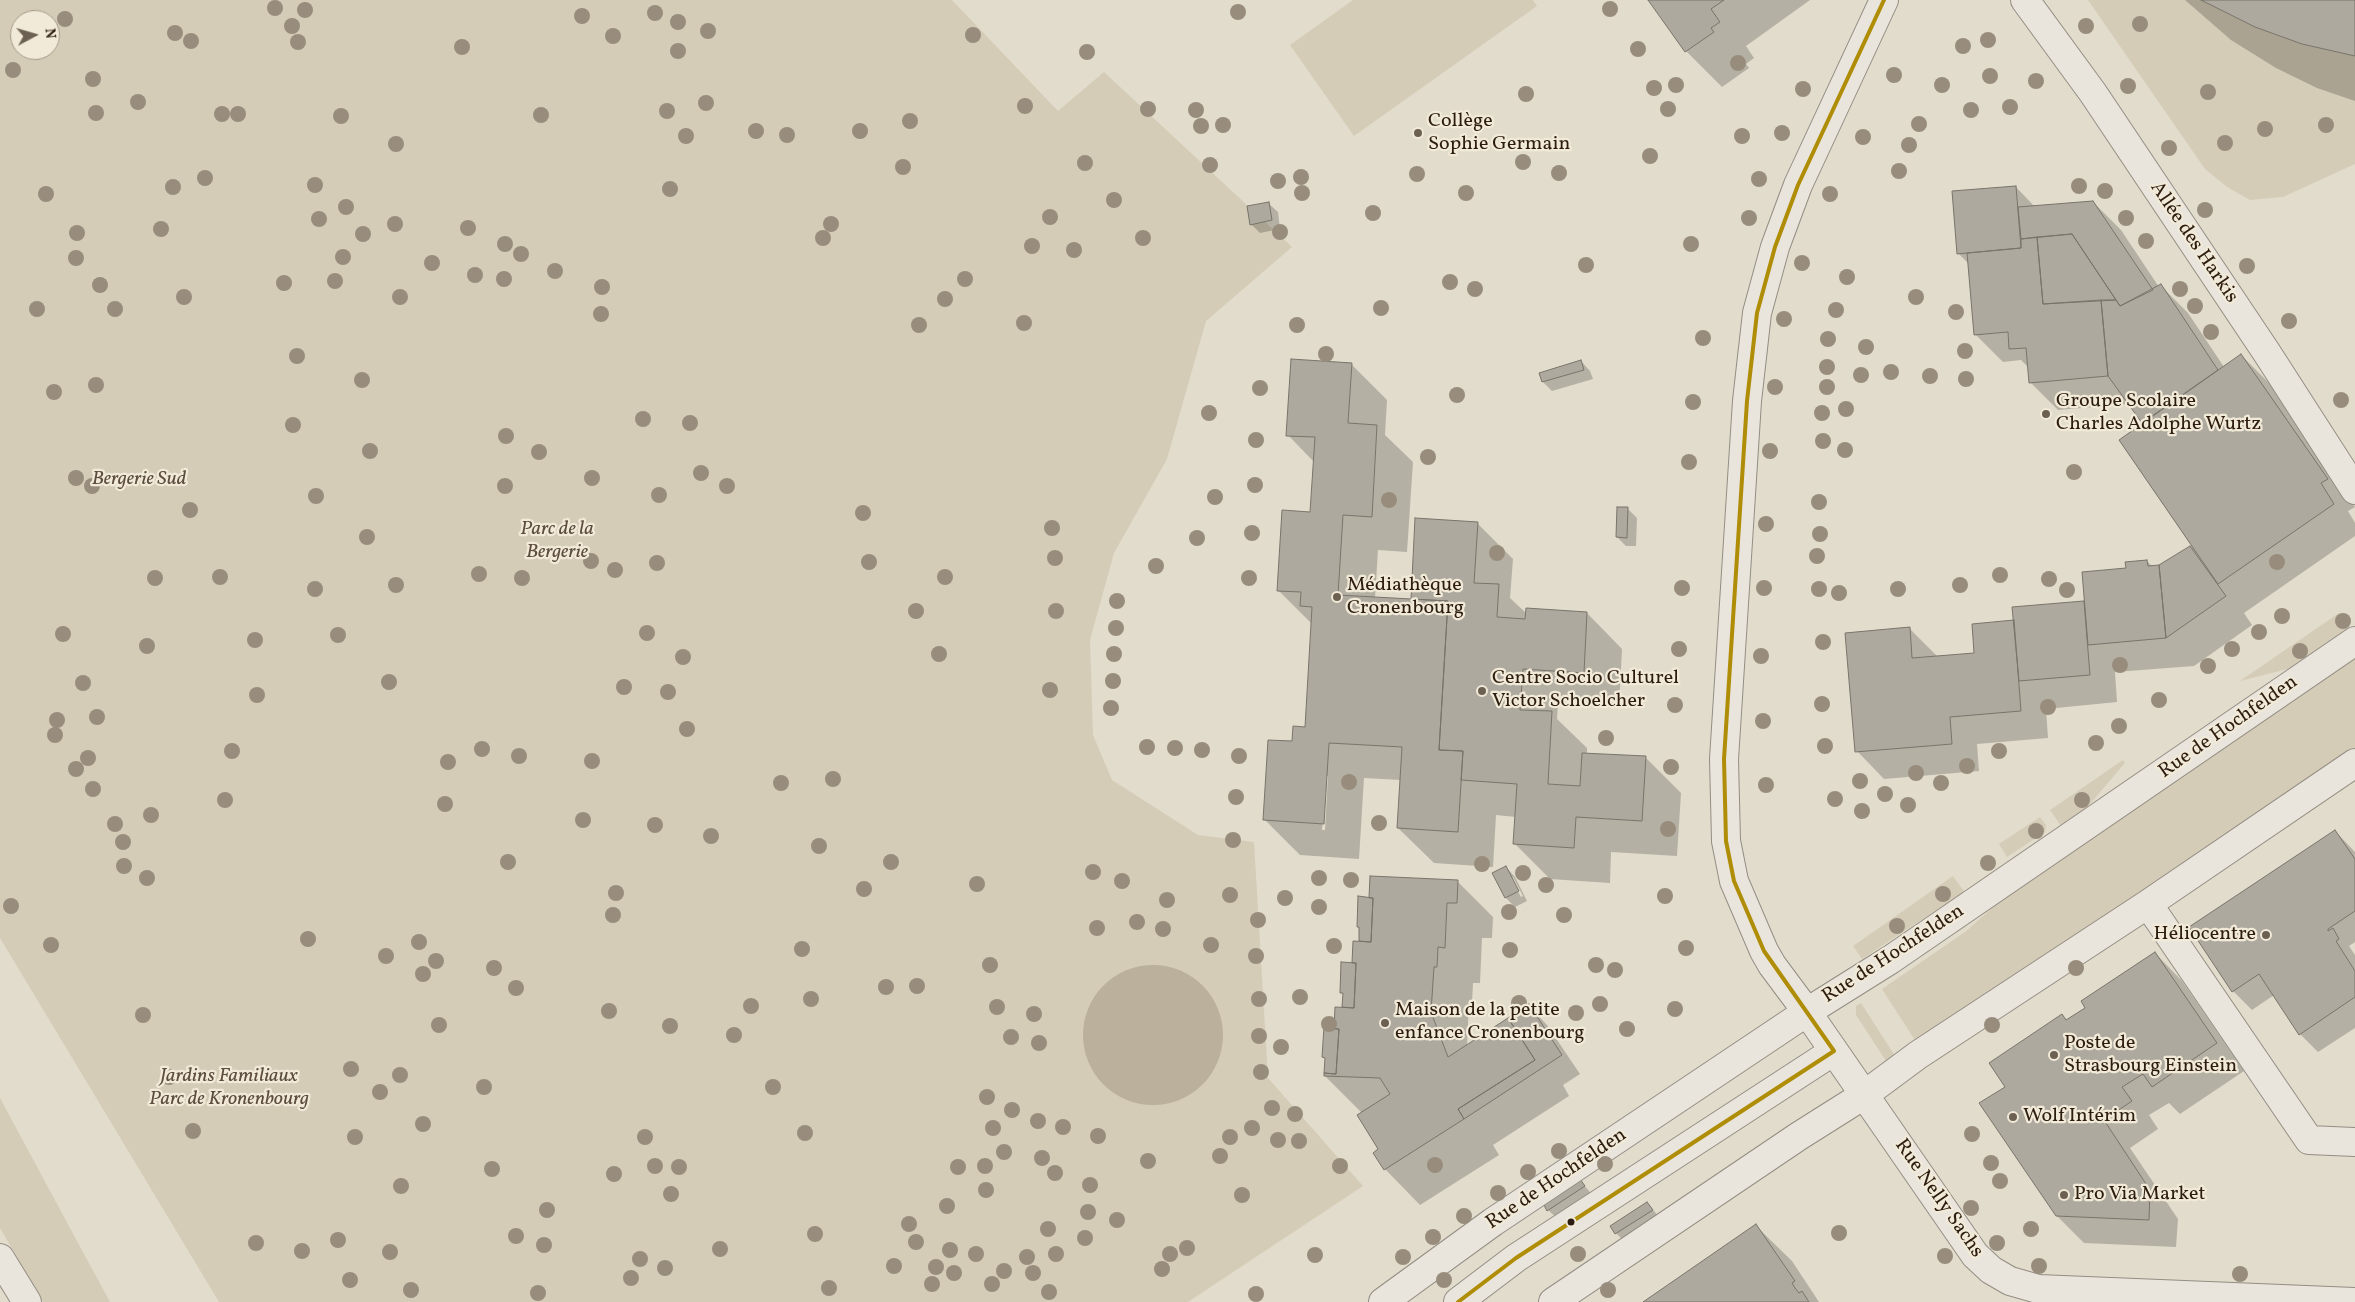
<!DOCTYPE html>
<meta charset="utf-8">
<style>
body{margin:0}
#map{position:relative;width:2355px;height:1302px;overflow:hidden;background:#e2dccc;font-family:Vollkorn,serif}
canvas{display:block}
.north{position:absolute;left:10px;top:10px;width:50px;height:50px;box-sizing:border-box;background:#f2ead8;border:1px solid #a39888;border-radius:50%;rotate:84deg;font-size:14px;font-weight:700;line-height:20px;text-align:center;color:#2c1d10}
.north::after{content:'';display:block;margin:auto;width:18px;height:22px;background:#6c6052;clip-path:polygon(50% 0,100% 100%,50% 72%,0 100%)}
</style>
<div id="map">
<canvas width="2355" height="1302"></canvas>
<div class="north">N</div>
</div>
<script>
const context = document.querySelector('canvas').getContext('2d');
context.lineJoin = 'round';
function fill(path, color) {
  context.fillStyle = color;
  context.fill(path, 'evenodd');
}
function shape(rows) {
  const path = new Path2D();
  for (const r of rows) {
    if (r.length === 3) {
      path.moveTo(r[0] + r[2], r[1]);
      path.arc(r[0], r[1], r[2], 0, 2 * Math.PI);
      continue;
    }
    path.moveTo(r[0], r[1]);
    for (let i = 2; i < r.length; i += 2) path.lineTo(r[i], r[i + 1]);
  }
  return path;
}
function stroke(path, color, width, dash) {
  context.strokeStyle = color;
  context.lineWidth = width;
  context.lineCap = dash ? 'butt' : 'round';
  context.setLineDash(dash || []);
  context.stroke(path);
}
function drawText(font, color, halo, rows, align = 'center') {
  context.font = font + ' Vollkorn,serif';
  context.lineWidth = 4.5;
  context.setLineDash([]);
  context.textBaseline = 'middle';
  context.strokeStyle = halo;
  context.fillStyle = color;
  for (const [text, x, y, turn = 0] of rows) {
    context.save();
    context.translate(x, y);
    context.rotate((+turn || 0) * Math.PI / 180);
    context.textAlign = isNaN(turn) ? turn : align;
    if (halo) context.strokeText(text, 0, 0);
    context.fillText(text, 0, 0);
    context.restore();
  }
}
fill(shape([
 [0,0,952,0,1058,111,1104,72,1292,247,1206,321,1167,459,1114,553,1090,640,1093,735,1112,780,1198,835,1254,842,1268,1078,1363,1186,1188,1302,219,1302,0,938],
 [20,20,50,20,50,50,20,50],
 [1353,0,1533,0,1537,6,1354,136,1290,45],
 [2088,0,2201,0,2255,27,2302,44,2355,56,2355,164,2283,197,2250,200,2227,187,2205,169],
 [2339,613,2353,632,2307,664,2240,681],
 [2355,655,2355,750,1918,1045,1882,989,1965,932,2017,886],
 [2123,760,2125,763,2078,818,2063,829,2050,810],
 [2040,817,2046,825,2045,832,2007,857,1999,844],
 [1953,876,1966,894,1942,906,1862,959,1853,946],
 [1861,1003,1897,1059,1889,1062,1886,1061,1856,1015,1856,1006],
 [0,1098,91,1267,110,1302,43,1302,0,1228]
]), '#d5ccb7');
fill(shape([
 [1153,1035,70]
]), '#bbb09b');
fill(shape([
 [1650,0,1810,0,1746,46,1754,58,1746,64,1749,68,1722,87,1686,51],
 [2185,0,2355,0,2355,101,2317,88,2276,68,2231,40],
 [2016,187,2035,207,2093,202,2121,230,2159,287,2161,286,2188,313,2224,367,2241,355,2269,383,2355,507,2348,511,2355,523,2355,536,2244,613,2252,625,2194,666,2115,672,2117,702,2046,709,2048,738,1977,744,1979,771,1884,779,1857,751,1909,628,1937,656,1976,654,2015,621,2014,608,2086,603,2127,569,2147,561,2153,567,2160,566,2192,546,2120,441,2144,424,2130,404,2058,410,2030,382,2029,368,2021,360,2003,362,1975,334,1969,264,1958,253],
 [1268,203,1278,212,1280,229,1260,233,1251,224],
 [1581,361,1590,371,1593,379,1552,391,1543,382],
 [1351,364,1387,400,1385,435,1413,462,1407,552,1378,550,1375,598,1412,600,1477,523,1513,559,1510,598,1527,614,1587,613,1622,649,1619,708,1558,704,1557,719,1587,748,1587,754,1645,757,1681,793,1677,856,1611,852,1610,883,1550,879,1515,844,1516,817,1496,815,1493,867,1434,863,1398,828,1401,780,1364,778,1359,859,1300,855,1264,819,1306,728,1312,624,1278,590,1311,513,1314,462,1288,435],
 [1326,776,1328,776,1325,830,1322,830],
 [1628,509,1637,518,1636,546,1626,546,1617,537],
 [2335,831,2355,852,2355,942,2349,946,2355,955,2355,1028,2318,1052,2300,1034,2274,995,2252,1010,2233,991,2191,927],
 [1506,867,1515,877,1527,901,1515,907,1506,898,1494,874],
 [1510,877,1513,877,1523,896,1521,897],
 [1457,881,1493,917,1492,938,1482,938,1480,983,1473,983,1472,1003,1469,1002,1467,1046,1529,1006,1547,1025,1580,1074,1563,1085,1569,1096,1493,1145,1499,1155,1420,1205,1385,1169,1380,1149,1365,1112,1361,1112,1325,1076,1326,1059,1324,1057,1346,1009,1343,1007,1344,995,1341,992,1355,964,1362,943,1360,941,1361,929,1358,926,1370,899],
 [2155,953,2182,981,2244,1071,2180,1114,2169,1103,2149,1115,2158,1129,2130,1148,2178,1219,2176,1247,2084,1243,2056,1215,2007,1088,2062,1015,2068,1021,2087,1008],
 [1580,1180,1593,1196,1558,1219,1548,1210],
 [1647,1203,1661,1219,1625,1242,1616,1233],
 [1756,1226,1792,1261,1819,1302,1645,1302]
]), '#0003');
const building = shape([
 [1648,0,1724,0,1711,9,1720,22,1711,28,1714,32,1685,52,1648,0],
 [2201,0,2355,0,2355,56,2302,44,2255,27,2201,0],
 [2016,186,2021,248,1957,254,1952,191,2016,186],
 [2093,201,2153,290,2120,306,2072,234,2021,239,2018,207,2093,201],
 [1269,202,1272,220,1250,225,1247,206,1269,202],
 [2072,234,2116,300,2043,304,2037,237,2072,234],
 [2037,237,2043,304,2101,300,2108,376,2029,383,2026,348,2009,349,2008,332,1974,335,1967,253,2021,248,2021,239,2037,237],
 [2161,284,2218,370,2142,423,2108,376,2101,300,2116,300,2120,306,2161,284],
 [2241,354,2328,479,2321,483,2334,504,2218,584,2119,440,2241,354],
 [1291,359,1352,363,1348,423,1377,425,1372,517,1343,515,1338,595,1448,601,1439,750,1463,751,1458,832,1397,828,1402,747,1329,743,1324,824,1263,820,1268,740,1292,741,1293,726,1305,727,1312,607,1300,606,1301,592,1277,591,1282,510,1310,512,1315,437,1286,436,1291,359],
 [1581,360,1584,370,1542,382,1539,373,1581,360],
 [1617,507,1628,507,1627,538,1616,537,1617,507],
 [1415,518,1478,522,1474,583,1499,584,1497,617,1525,619,1526,608,1587,612,1584,673,1523,669,1520,710,1552,711,1548,784,1580,786,1582,753,1646,756,1642,821,1576,817,1574,848,1513,844,1517,784,1461,780,1463,751,1439,750,1448,601,1411,599,1415,518],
 [2190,546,2226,596,2166,638,2159,565,2190,546],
 [2147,560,2148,566,2159,565,2166,638,2088,645,2082,572,2126,568,2125,562,2147,560],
 [2084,601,2090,675,2019,681,2012,607,2084,601],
 [2014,620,2021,711,1950,717,1952,744,1855,752,1845,633,1910,627,1912,658,1974,653,1972,624,2014,620],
 [2335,830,2355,859,2355,911,2328,929,2328,931,2333,928,2339,939,2336,941,2355,971,2355,997,2299,1035,2259,974,2232,992,2189,927,2335,830],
 [1506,866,1519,891,1505,898,1492,873,1506,866],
 [1370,876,1458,880,1457,903,1447,903,1445,948,1438,947,1437,967,1434,967,1431,1012,1448,1057,1508,1018,1535,1060,1458,1109,1464,1119,1384,1170,1373,1153,1378,1149,1357,1115,1390,1094,1380,1078,1324,1076,1324,1073,1336,1074,1339,1029,1334,1029,1335,1007,1354,1008,1356,963,1352,963,1353,941,1371,942,1373,898,1369,898,1370,876],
 [1358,896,1373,898,1371,942,1359,941,1359,927,1357,927,1358,896],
 [2155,952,2217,1043,2152,1087,2143,1074,2122,1087,2132,1101,2104,1120,2150,1190,2149,1220,2056,1216,1979,1103,2005,1087,1989,1063,2062,1014,2066,1020,2085,1008,2081,1001,2155,952],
 [1341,962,1356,963,1354,1008,1342,1007,1343,993,1340,993,1341,962],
 [1529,1004,1562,1055,1464,1119,1458,1109,1535,1060,1508,1018,1529,1004],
 [1324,1027,1339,1029,1336,1074,1324,1073,1325,1058,1322,1057,1324,1027],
 [1580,1179,1585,1186,1547,1211,1543,1203,1580,1179],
 [1647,1202,1653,1210,1615,1234,1610,1226,1647,1202],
 [1756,1224,1795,1281,1792,1283,1795,1288,1799,1293,1802,1291,1809,1302,1643,1302,1756,1224]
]);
fill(building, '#aea99e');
stroke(building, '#79746a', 1);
const minor = shape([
 [1884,0,1798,185,1775,247,1757,313,1747,401,1724,759,1726,841,1734,881,1764,951,1772,965,1807,1012,1975,1255,1991,1270,2010,1281,2038,1289,2355,1302],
 [2025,0,2093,93,2267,353,2355,490],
 [2148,904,2309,1140,2355,1142],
 [0,1258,27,1302],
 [1383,1302,1493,1222,1807,1012,1890,960,2355,641],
 [1458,1302,1516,1258,1834,1051],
 [1553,1302,1799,1136,1864,1095,1918,1055,2148,904,2355,763]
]);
stroke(minor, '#938d83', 30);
stroke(minor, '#e9e5dd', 28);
stroke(shape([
 [1834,1051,1764,951,1734,881,1726,841,1724,759,1747,401,1757,313,1775,247,1798,185,1884,0],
 [1458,1302,1516,1258,1834,1051]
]), '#af8d06', 4);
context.fillStyle = '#988d7d';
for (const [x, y] of [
 [275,8],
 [1610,9],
 [305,10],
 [1238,12],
 [655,13],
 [582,16],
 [65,19],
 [678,22],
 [2140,24],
 [292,26],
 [2086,26],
 [708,31],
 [175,33],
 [973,35],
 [613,36],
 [1988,40],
 [191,41],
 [298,42],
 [1963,46],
 [462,47],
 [1638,49],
 [678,51],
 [1087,52],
 [1738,63],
 [13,70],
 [1894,75],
 [1990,76],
 [93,79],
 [2036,81],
 [1676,85],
 [1942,85],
 [2128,86],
 [1654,88],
 [1803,89],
 [2208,92],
 [1526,94],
 [138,102],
 [706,103],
 [1025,106],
 [2010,107],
 [1148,109],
 [1668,109],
 [1196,110],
 [1971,110],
 [667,111],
 [96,113],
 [222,114],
 [238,114],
 [541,115],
 [341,116],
 [910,121],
 [1919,124],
 [1223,125],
 [2326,125],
 [1201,126],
 [2265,129],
 [756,131],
 [860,131],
 [1782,133],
 [787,135],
 [686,136],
 [1742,136],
 [1863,137],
 [2225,143],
 [396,144],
 [1909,145],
 [2169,148],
 [1650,156],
 [1523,162],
 [1085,163],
 [1210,165],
 [903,167],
 [1899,171],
 [1559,173],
 [1417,174],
 [1301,177],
 [205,178],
 [1759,179],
 [1278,181],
 [315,185],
 [2079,186],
 [173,187],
 [670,189],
 [2105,191],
 [1302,193],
 [1466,193],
 [46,194],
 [1830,194],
 [1114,200],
 [346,207],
 [2205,210],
 [1373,213],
 [1050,217],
 [1749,218],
 [2126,218],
 [319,219],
 [395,224],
 [831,224],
 [468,228],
 [161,229],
 [1280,232],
 [77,233],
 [363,234],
 [823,238],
 [1143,238],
 [2146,241],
 [505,244],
 [1691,244],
 [1032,246],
 [1074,250],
 [521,254],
 [343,257],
 [76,258],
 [432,263],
 [1802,263],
 [1586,265],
 [2247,266],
 [555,271],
 [475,275],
 [1847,277],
 [504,279],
 [965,279],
 [335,281],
 [1450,282],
 [284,283],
 [100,285],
 [602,287],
 [1475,289],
 [2180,289],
 [184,297],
 [400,297],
 [1916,297],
 [945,299],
 [2195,306],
 [1381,308],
 [37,309],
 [115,309],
 [1836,310],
 [1956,312],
 [601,314],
 [1784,319],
 [2289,321],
 [1024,323],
 [919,325],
 [1297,325],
 [2211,332],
 [1703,338],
 [1828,339],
 [1866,347],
 [1965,351],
 [1326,354],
 [297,356],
 [1827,367],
 [1891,372],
 [1861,375],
 [1930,376],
 [1966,379],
 [362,380],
 [96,385],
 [1775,387],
 [1827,387],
 [1260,388],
 [54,392],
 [1457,395],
 [2341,400],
 [1693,402],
 [1846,409],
 [1209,413],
 [1822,413],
 [643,419],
 [690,423],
 [293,425],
 [506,436],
 [1256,440],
 [1823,441],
 [1845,450],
 [370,451],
 [1770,451],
 [539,452],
 [1428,457],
 [1689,462],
 [2074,472],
 [701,473],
 [76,478],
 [592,478],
 [1255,485],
 [92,486],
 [505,486],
 [727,486],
 [659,495],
 [316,496],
 [1215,497],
 [1389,500],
 [1819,502],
 [190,510],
 [863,513],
 [1766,524],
 [1052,528],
 [1252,533],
 [1820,534],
 [367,537],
 [1197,538],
 [1497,553],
 [1817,556],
 [1055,558],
 [591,561],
 [869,562],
 [2277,562],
 [657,563],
 [1156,566],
 [615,570],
 [479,574],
 [2000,575],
 [220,577],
 [945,577],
 [155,578],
 [522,578],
 [1249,578],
 [2049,579],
 [396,585],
 [1960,585],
 [1682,588],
 [1764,588],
 [315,589],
 [1819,589],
 [1898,589],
 [2067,590],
 [1839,593],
 [1117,601],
 [916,611],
 [1056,611],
 [2282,616],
 [2343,621],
 [1116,628],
 [2259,632],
 [647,633],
 [63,634],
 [338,635],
 [255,640],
 [1823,642],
 [147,646],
 [1679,649],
 [2232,649],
 [2300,651],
 [939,654],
 [1114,654],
 [1761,656],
 [683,657],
 [2120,665],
 [2208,666],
 [1113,681],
 [389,682],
 [83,683],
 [624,687],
 [1050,690],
 [668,692],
 [257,695],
 [2159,700],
 [1822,704],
 [1675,705],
 [2048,707],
 [1111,708],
 [97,717],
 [57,720],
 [1763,721],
 [2119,726],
 [687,729],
 [55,735],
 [1606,738],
 [2096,743],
 [1825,746],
 [1147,747],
 [1175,748],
 [482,749],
 [1202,750],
 [232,751],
 [1999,751],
 [519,756],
 [1239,756],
 [88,758],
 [592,761],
 [448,762],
 [1967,766],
 [1671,767],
 [76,769],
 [1916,773],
 [833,779],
 [1860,781],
 [1349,782],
 [781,783],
 [1941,783],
 [1766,785],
 [93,789],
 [1885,794],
 [1236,797],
 [1835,799],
 [225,800],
 [2082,800],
 [445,804],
 [1908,805],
 [1862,811],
 [151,815],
 [583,820],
 [1379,823],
 [115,824],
 [655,825],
 [1668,829],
 [2036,831],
 [711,836],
 [1233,840],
 [123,842],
 [819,846],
 [508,862],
 [891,862],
 [1988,863],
 [1482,864],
 [124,866],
 [1093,872],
 [1523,873],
 [147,878],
 [1319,878],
 [1351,880],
 [1122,881],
 [977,884],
 [1546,885],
 [864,889],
 [616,893],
 [1943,894],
 [1230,895],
 [1665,896],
 [1285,898],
 [1167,900],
 [11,906],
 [1319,907],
 [1509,912],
 [613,915],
 [1564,915],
 [1258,920],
 [1137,922],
 [1897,926],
 [1097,928],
 [1163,929],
 [308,939],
 [419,942],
 [51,945],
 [1211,945],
 [1334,946],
 [1686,948],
 [802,949],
 [1510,950],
 [386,956],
 [1256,956],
 [436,961],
 [990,965],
 [1596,965],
 [494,968],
 [2076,968],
 [1615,970],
 [423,974],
 [917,986],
 [886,987],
 [516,988],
 [1300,997],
 [811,999],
 [1259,999],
 [1519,1003],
 [1600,1004],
 [751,1006],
 [997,1007],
 [1675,1009],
 [609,1011],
 [1576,1013],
 [1034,1014],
 [143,1015],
 [1329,1024],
 [439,1025],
 [1992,1025],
 [670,1026],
 [1627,1029],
 [734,1035],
 [1259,1036],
 [1011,1037],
 [1039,1043],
 [1281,1047],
 [351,1069],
 [1261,1072],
 [400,1075],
 [169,1077],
 [484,1087],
 [773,1087],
 [380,1092],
 [987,1097],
 [1272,1108],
 [1012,1110],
 [1295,1114],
 [1038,1121],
 [423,1124],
 [1063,1127],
 [993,1128],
 [1252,1128],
 [193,1131],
 [805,1133],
 [1972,1134],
 [1098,1136],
 [355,1137],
 [645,1137],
 [1230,1137],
 [1278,1140],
 [1299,1141],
 [1559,1151],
 [1004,1152],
 [1220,1156],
 [1042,1158],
 [1148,1161],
 [1991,1163],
 [1605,1164],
 [1435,1165],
 [655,1166],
 [985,1166],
 [1340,1166],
 [679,1167],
 [958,1167],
 [492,1169],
 [1528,1172],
 [1055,1173],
 [614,1174],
 [2000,1181],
 [1090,1185],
 [401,1186],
 [986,1190],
 [1498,1193],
 [671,1194],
 [1242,1195],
 [947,1206],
 [1971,1208],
 [547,1210],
 [1088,1212],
 [1464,1216],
 [1117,1220],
 [909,1224],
 [1048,1229],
 [2031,1229],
 [1839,1233],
 [815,1234],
 [516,1236],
 [1433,1237],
 [1085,1238],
 [338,1240],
 [916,1242],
 [256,1243],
 [1997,1243],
 [544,1245],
 [1187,1248],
 [720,1249],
 [950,1250],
 [302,1251],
 [390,1252],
 [976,1254],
 [1056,1254],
 [1170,1254],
 [1578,1254],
 [1315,1255],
 [1945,1256],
 [1027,1257],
 [1403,1257],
 [640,1259],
 [894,1266],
 [2039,1266],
 [936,1267],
 [665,1268],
 [1162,1269],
 [1004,1271],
 [954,1273],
 [1033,1273],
 [2240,1274],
 [631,1278],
 [350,1280],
 [1444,1280],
 [932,1284],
 [992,1284],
 [829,1288],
 [411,1290],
 [1608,1290],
 [1049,1292],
 [538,1293],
 [1256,1294]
]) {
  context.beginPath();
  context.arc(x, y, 8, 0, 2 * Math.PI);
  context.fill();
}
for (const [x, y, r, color] of [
 [1418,133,5,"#6c6052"],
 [2046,414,5,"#6c6052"],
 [1337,597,5,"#6c6052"],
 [1482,691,5,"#6c6052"],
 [2266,935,5,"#6c6052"],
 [1385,1023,5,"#6c6052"],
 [2054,1055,5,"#6c6052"],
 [2013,1117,5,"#6c6052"],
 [2064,1195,5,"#6c6052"],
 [1571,1222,4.5,"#2c1d10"]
]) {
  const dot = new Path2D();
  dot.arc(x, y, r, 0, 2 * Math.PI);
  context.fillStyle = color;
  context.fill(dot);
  stroke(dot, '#f2ead8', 2);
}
drawText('20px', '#2c1d10', '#f2ead8', [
 ["Collège",1428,122],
 ["Sophie Germain",1428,145],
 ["Groupe Scolaire",2056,402],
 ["Charles Adolphe Wurtz",2056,425],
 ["Médiathèque",1347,586],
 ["Cronenbourg",1347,609],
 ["Centre Socio Culturel",1492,679],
 ["Victor Schoelcher",1492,702],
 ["Héliocentre",2256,935,"right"],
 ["Maison de la petite",1395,1011],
 ["enfance Cronenbourg",1395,1034],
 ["Poste de",2064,1044],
 ["Strasbourg Einstein",2064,1067],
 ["Wolf Intérim",2023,1117],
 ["Pro Via Market",2074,1195]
], 'left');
drawText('20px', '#2c1d10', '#f2ead8', [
 ["Allée des Harkis",2193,243,56],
 ["Rue de Hochfelden",2229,728,-35],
 ["Rue de Hochfelden",1894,955,-33],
 ["Rue de Hochfelden",1557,1180,-34],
 ["Rue Nelly Sachs",1938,1199,55]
]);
drawText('italic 20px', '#5c4d3d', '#f2ead8', [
 ["Bergerie Sud",139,480],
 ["Parc de la",557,530],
 ["Bergerie",557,553],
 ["Jardins Familiaux",229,1077],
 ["Parc de Kronenbourg",229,1100]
]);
</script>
